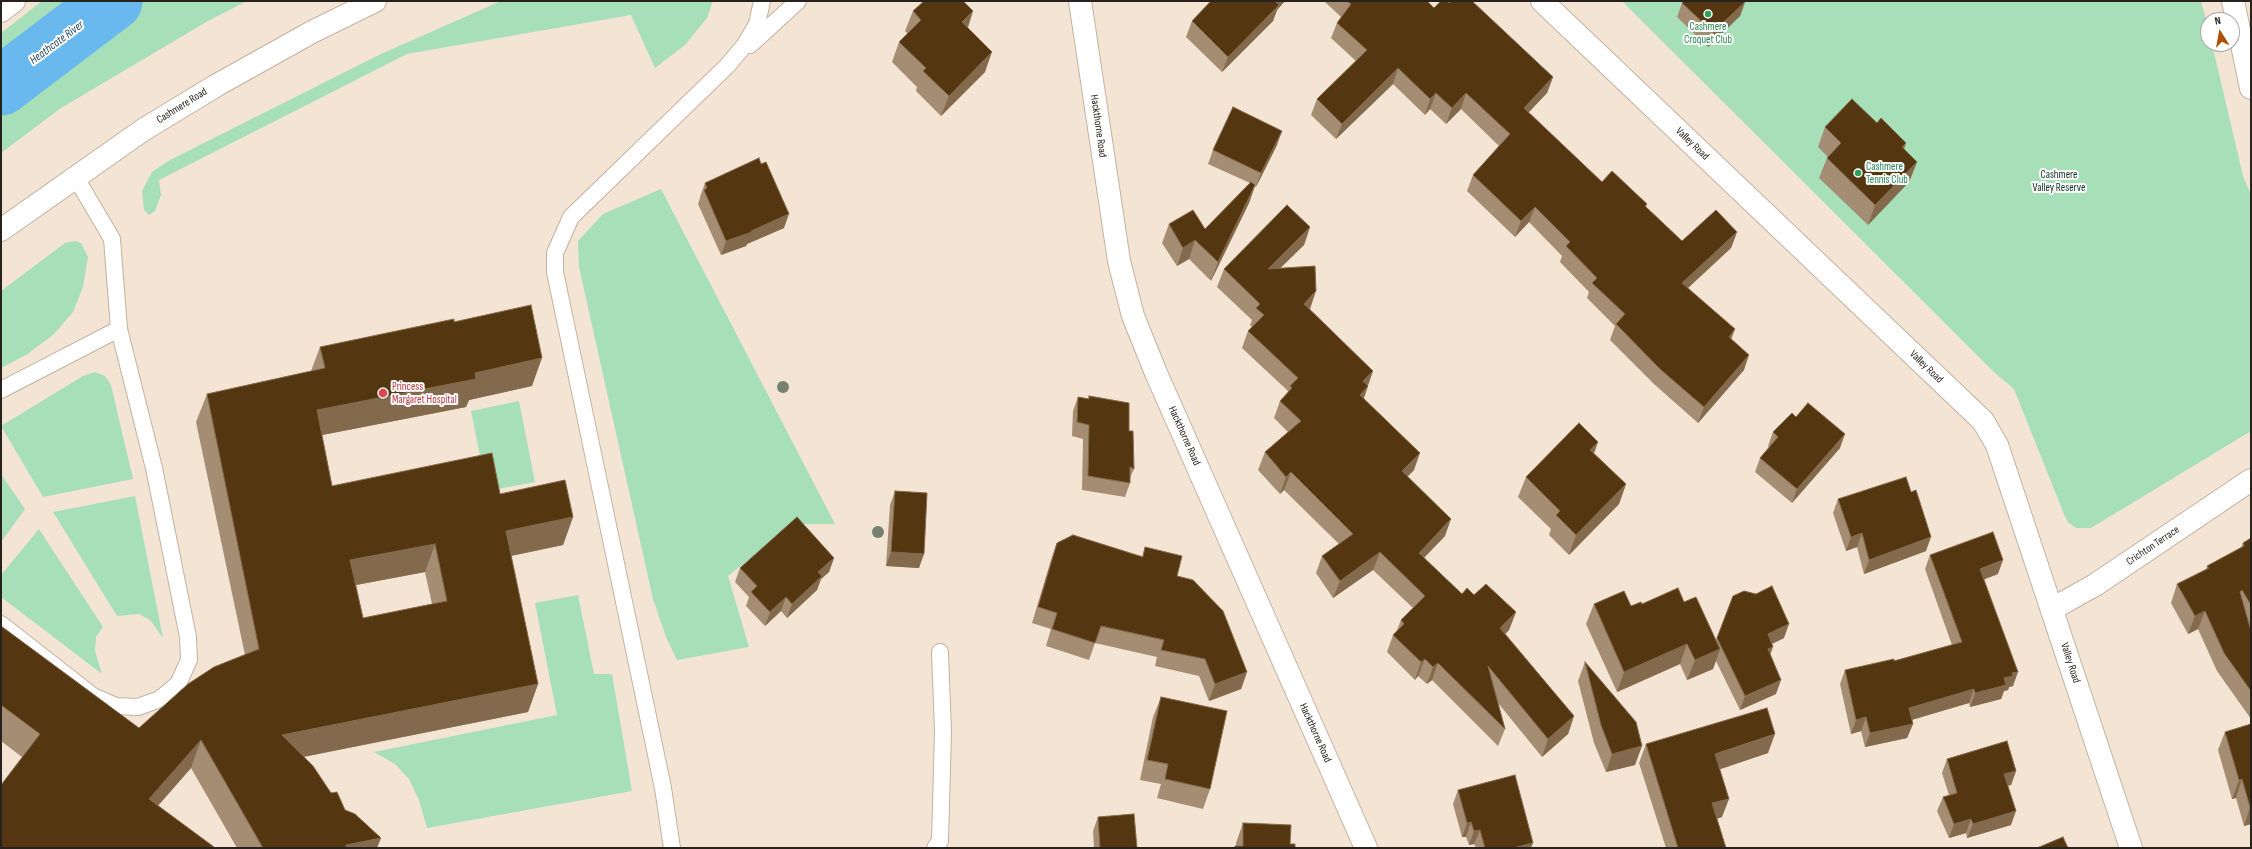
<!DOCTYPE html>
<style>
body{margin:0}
#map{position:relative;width:2252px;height:849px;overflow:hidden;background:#f4e4d4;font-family:"Sofia Sans Condensed",sans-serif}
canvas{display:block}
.frame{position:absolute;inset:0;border:2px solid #28221c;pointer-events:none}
.north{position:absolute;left:2200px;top:12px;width:40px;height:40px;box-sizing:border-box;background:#fff;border:1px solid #a9a7a4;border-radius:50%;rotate:349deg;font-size:11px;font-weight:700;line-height:16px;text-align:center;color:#28221c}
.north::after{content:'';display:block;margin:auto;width:14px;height:18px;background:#af5002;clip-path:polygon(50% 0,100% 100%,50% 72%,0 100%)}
</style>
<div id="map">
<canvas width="2252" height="849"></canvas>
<div class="frame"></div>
<div class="north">N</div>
</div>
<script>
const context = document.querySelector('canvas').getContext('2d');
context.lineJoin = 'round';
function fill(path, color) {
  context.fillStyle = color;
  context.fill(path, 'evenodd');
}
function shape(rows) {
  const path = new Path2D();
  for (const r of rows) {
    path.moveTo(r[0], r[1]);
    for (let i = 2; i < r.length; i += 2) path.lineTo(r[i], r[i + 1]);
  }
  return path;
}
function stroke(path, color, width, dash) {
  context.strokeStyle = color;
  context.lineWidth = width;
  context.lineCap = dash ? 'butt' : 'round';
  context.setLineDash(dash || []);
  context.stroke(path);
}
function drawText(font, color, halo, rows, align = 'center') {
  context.font = font + ' "Sofia Sans Condensed",sans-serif';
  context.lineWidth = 4;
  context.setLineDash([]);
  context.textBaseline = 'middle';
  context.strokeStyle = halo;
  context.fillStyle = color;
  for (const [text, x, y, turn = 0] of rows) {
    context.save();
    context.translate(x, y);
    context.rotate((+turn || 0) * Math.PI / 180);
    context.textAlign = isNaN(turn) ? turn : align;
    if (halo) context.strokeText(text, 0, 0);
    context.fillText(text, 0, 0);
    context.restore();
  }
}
fill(shape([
 [42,1,247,1,208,21,61,108,1,153,1,33],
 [501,1,713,1,707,18,685,45,655,68,631,15,407,54,159,180,161,195,155,211,149,215,144,210,142,191,152,172,170,160,381,54],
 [1622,1,2201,1,2208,26,2208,44,2212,44,2243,176,2251,195,2251,431,2091,528,2076,528,2068,522,2064,514,2014,389,1995,373],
 [661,189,835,524,794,524,728,576,749,647,677,660,666,637,653,599,579,267,578,241,603,214],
 [75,241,81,243,88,257,83,287,73,312,53,335,26,355,1,368,1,291,65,243],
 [95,372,105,376,111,385,133,479,43,497,1,426,83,376],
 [519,401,535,482,487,491,471,411],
 [1,474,25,509,1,542],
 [135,496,163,638,150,620,139,614,117,616,53,512],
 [39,529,103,627,96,637,95,651,102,674,1,597,1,575],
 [578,595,594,674,612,674,632,791,427,828,419,800,409,779,395,764,374,752,557,715,535,603]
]), '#a7dfb9');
fill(shape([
 [87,1,130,1,110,11,90,5]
]), '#73c490');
stroke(shape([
 [1,86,113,1]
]), '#69b8ee', 59);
const service = shape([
 [750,45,798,1],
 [1,390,119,329],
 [1,624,93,696,116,706,138,707,160,699,178,684,189,660,188,637,154,468,119,329,112,239,75,176],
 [672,848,663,788,555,272,555,253,571,217,727,66,744,46,757,24,762,1],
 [935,848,940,841,943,732,940,652]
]);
const minor = shape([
 [1542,1,1983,421,1997,445,2131,848],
 [2233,1,2251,88],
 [1,11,14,1],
 [2052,609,2095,585,2251,480]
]);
const tertiary = shape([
 [1080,1,1119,261,1133,316,1156,373,1366,848]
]);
const secondary = shape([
 [1,230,143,130,217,85,312,32,375,1]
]);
stroke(service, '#c1b2a2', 18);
stroke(minor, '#c1b2a2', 24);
stroke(tertiary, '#c1b2a2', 24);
stroke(secondary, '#c1b2a2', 24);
stroke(service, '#fff', 16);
stroke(minor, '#fff', 22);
stroke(tertiary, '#fff', 22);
stroke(secondary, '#fff', 22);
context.fillStyle = '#76826f';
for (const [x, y] of [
 [783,387],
 [878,532]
]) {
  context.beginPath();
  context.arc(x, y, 6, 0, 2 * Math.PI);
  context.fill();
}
fill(shape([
 [1211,1,1285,1,1277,10,1273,21,1222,72,1186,37,1192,21],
 [1324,1,1427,1,1434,8,1449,3,1553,77,1547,93,1528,112,1602,182,1647,204,1646,207,1682,241,1737,232,1731,248,1688,288,1731,339,1744,370,1698,423,1654,384,1610,340,1615,326,1587,298,1589,292,1560,262,1562,256,1529,222,1515,237,1467,191,1473,175,1499,146,1461,109,1446,124,1430,109,1425,115,1393,84,1336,139,1311,115,1317,99,1356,61,1331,38,1337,23,1341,17],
 [1745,2,1740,16,1708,47,1677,17,1682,3],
 [913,11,973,11,968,28,985,72,941,116,916,91,917,87,892,62,899,42,908,34,905,31],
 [1877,123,1906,143,1904,149,1917,162,1909,182,1868,225,1819,178,1827,158,1828,157,1818,147,1825,127],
 [1277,145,1256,187,1255,186,1249,203,1211,281,1189,259,1177,266,1162,243,1169,224,1205,229,1250,183,1208,164,1213,150],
 [705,183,784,228,747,244,746,246,721,255,698,204,700,198,700,197],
 [1310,227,1304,245,1280,268,1310,309,1373,371,1368,385,1368,386,1364,398,1414,470,1407,477,1445,536,1424,558,1462,594,1474,595,1516,612,1509,630,1505,634,1574,716,1568,734,1542,757,1498,703,1505,729,1498,746,1432,680,1427,684,1418,676,1415,680,1387,652,1393,635,1397,630,1401,620,1413,608,1373,570,1333,598,1316,573,1322,556,1339,544,1284,490,1280,494,1258,470,1265,452,1288,432,1274,418,1280,401,1287,394,1288,391,1242,348,1248,331,1252,327,1250,325,1252,320,1217,287,1224,269],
 [454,322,532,386,469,400,466,407,322,435,332,486,500,494,573,517,563,545,511,556,538,684,528,712,304,757,331,793,377,848,237,848,191,768,158,806,214,847,213,848,1,848,22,757,1,741,1,626,139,728,245,655,196,422,207,394,311,371,320,347],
 [425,572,432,604,363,618,356,585],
 [1089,396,1129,431,1134,469,1130,478,1130,483,1125,497,1082,490,1083,439,1072,436,1073,411,1078,397,1088,399],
 [1796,417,1840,448,1792,503,1755,472,1760,458,1769,447,1768,446,1773,432],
 [1594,453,1626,484,1619,504,1569,555,1549,535,1551,529,1518,497,1526,477],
 [895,491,919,568,886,566,890,505],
 [1838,499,1926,551,1864,574,1857,547,1846,551,1833,513],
 [2251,538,2251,719,2217,671,2198,629,2188,634,2171,603,2177,584,2206,570,2207,566,2241,548,2243,543],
 [1057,543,1142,557,1145,547,1177,576,1247,672,1241,689,1209,701,1199,676,1155,666,1157,657,1095,643,1089,660,1046,646,1051,629,1032,623,1051,560],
 [1930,555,1998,574,1984,579,2013,686,2009,687,2008,690,2004,691,2001,699,1970,707,1969,703,1912,720,1913,724,1907,738,1865,747,1861,731,1851,734,1840,684,1845,670,1894,661,1952,645,1925,569],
 [834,558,829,572,821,579,817,590,787,618,781,611,765,626,746,606,749,597,735,582,740,568],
 [1733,596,1784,638,1772,644,1770,655,1776,694,1740,710,1716,661,1713,669,1687,680,1680,664,1617,692,1586,624,1594,604,1631,606,1642,604,1684,602,1716,640],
 [1585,662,1635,765,1606,772,1594,743,1578,681],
 [1161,697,1210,789,1203,809,1157,798,1161,784,1140,780,1153,717],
 [2251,724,2251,824,2244,826,2236,798,2232,799,2218,750,2225,732],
 [1646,744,1768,753,1720,769,1722,817,1717,819,1726,848,1666,848,1639,763],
 [1947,759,2016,771,2011,785,2008,785,2011,825,1967,838,1966,833,1949,838,1937,811,1943,797,1949,795,1942,773],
 [1458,790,1531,848,1476,848,1474,844,1469,845,1466,837,1462,837,1453,804],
 [1098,817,1137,848,1094,848,1093,831],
 [1243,823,1290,844,1295,848,1235,848,1236,846,1236,843]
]), '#a48d72');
fill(shape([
 [1277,1,1285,1,1277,10,1273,21,1222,72,1228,57],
 [1745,2,1740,16,1708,47,1713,32],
 [973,11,966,31,962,22],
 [992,52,985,72,941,116,949,96],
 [1398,68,1393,84,1336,139,1342,124],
 [1553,77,1547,93,1518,124,1524,108],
 [1436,93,1430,109,1425,115,1430,99],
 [1466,93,1461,109,1446,124,1452,108],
 [1282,131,1277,145,1256,187,1261,173],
 [1906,143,1899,163,1902,147],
 [1917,162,1909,182,1868,225,1875,205],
 [1255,185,1249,203,1211,281,1218,262],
 [1535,207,1529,222,1515,237,1521,221],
 [789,214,784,228,747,244,746,246,721,255,726,241],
 [1310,227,1304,245,1261,287,1268,269],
 [1737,232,1731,248,1676,299,1682,283],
 [1195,240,1189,259,1177,266,1183,248],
 [1316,291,1310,309,1298,322,1304,304],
 [1735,329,1729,345,1729,337],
 [1749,355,1744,370,1698,423,1704,407],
 [542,358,532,386,469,400,466,407,307,438,317,410,475,373],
 [1373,371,1367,388,1368,386,1362,403,1354,412,1363,381],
 [1845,434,1840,448,1792,503,1797,489],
 [1598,442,1591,462,1590,450],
 [1420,453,1414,470,1395,489,1402,471],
 [1291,472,1284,490,1280,494,1286,477],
 [1626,484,1619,504,1569,555,1576,535],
 [573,517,563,545,496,559,506,531],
 [1451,519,1445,536,1412,570,1419,553],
 [1862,533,1857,547,1846,551,1851,537],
 [1931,537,1926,551,1864,574,1869,560],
 [435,544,425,572,340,588,350,560],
 [891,552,924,554,919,568,886,566],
 [1380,552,1373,570,1333,598,1340,581],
 [834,558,829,572,821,579,817,590,787,618,792,604,818,572],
 [2003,560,1998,574,1975,583,1980,569],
 [786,597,781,611,765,626,770,612],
 [2205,611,2198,629,2188,634,2195,616],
 [1516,612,1509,630,1494,646,1500,628],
 [1789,624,1784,638,1763,648,1768,634],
 [1687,644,1680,664,1617,692,1624,672],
 [1773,647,1768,661,1768,649],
 [1720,649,1713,669,1687,680,1695,660],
 [1425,659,1418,676,1415,680,1421,662],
 [1438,663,1432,680,1427,684,1433,667],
 [1247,672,1241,689,1209,701,1215,684],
 [2018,672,2013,686,2009,687,2008,690,2004,691,2001,699,1970,707,1975,693,2004,678,2012,673],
 [1781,680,1776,694,1740,710,1745,696],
 [538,684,528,712,272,763,282,735],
 [1974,689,1969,703,1904,722,1909,708],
 [1574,716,1568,734,1542,757,1548,739],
 [1866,717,1861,731,1851,734,1856,720],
 [1913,724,1907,738,1865,747,1870,733],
 [1775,734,1768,753,1709,773,1715,754],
 [201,740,191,768,139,827,149,799],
 [1642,746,1635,765,1606,772,1612,754],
 [2016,771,2011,785,1999,788,2004,774],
 [2242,779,2236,798,2232,799,2239,780],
 [1729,799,1722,817,1705,822,1712,803],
 [2250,807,2251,807,2251,824,2244,826],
 [2016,811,2011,825,1967,838,1973,824],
 [1971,819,1966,833,1949,838,1954,824],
 [1471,822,1466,837,1462,837,1467,823],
 [1480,830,1474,844,1469,845,1474,831],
 [381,838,377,848,345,848,346,845],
 [1533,843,1531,848,1513,848]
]), '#846a4c');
const building = shape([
 [924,1,963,1,973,11,962,22,992,52,949,96,923,71,926,68,899,42,921,20,913,11,924,1],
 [1211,1,1277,1,1276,2,1279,5,1228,57,1192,21,1211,1],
 [1347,1,1427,1,1434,8,1441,1,1447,1,1449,3,1451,1,1472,1,1553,77,1524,108,1602,182,1612,171,1647,204,1645,206,1682,241,1716,210,1737,232,1682,283,1735,329,1729,337,1749,355,1704,407,1660,369,1616,324,1625,314,1592,283,1597,278,1566,246,1570,242,1535,207,1521,221,1473,175,1510,134,1466,93,1452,108,1436,93,1430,99,1398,68,1342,124,1317,99,1367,50,1337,23,1351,4,1347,1],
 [1684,1,1744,1,1745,2,1713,32,1682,3,1684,1],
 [1852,99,1877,123,1881,118,1906,143,1902,147,1917,162,1875,205,1827,158,1841,143,1825,127,1852,99],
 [1233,107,1282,131,1261,173,1213,150,1233,107],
 [759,158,761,164,766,162,789,214,751,231,752,232,726,241,704,190,707,188,705,183,759,158],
 [1251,182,1255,185,1218,262,1195,240,1183,248,1169,224,1193,210,1205,229,1251,182],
 [1287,205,1310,227,1268,269,1315,266,1316,291,1304,304,1373,371,1363,381,1368,386,1360,395,1420,453,1402,471,1451,519,1419,553,1462,594,1467,588,1474,595,1486,584,1516,612,1500,628,1574,716,1548,739,1488,666,1505,729,1438,663,1433,667,1425,659,1421,662,1393,635,1404,624,1401,620,1425,596,1380,552,1340,581,1322,556,1353,534,1291,472,1286,477,1265,452,1301,421,1280,401,1292,388,1290,386,1298,378,1248,331,1264,315,1256,308,1260,304,1224,269,1287,205],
 [531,305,542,358,475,373,476,379,317,410,332,486,492,453,500,494,565,480,573,517,506,531,538,684,282,735,313,766,331,793,337,792,345,810,355,814,381,838,346,845,346,848,263,848,201,740,149,799,214,847,213,848,1,848,1,785,40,734,1,705,1,626,139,728,188,684,214,667,259,649,207,394,325,368,320,347,454,319,454,322,531,305],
 [435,544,447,601,363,618,350,560,435,544],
 [1089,396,1129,403,1129,431,1133,431,1134,469,1130,467,1130,483,1088,476,1089,425,1077,422,1078,397,1089,399,1089,396],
 [1808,403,1845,434,1797,489,1760,458,1778,437,1773,432,1792,413,1796,417,1808,403],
 [1579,423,1598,442,1590,450,1626,484,1576,535,1556,515,1560,511,1526,477,1579,423],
 [1906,477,1911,492,1916,490,1931,537,1869,560,1862,533,1851,537,1838,499,1906,477],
 [895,491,927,493,924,554,891,552,895,491],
 [797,517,834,558,818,572,822,576,792,604,786,597,770,612,751,592,757,586,740,568,797,517],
 [1993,532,2003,560,1980,569,2018,672,2012,673,2013,676,2004,678,2006,685,1975,693,1974,689,1909,708,1913,724,1870,733,1866,717,1856,720,1845,670,1894,659,1894,661,1962,642,1930,555,1993,532],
 [1073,535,1143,557,1145,547,1182,556,1177,576,1193,580,1223,611,1247,672,1215,684,1205,659,1161,650,1164,640,1101,626,1095,643,1052,629,1057,613,1038,607,1057,543,1073,535],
 [2251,538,2251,605,2242,590,2240,592,2251,631,2251,691,2224,653,2205,611,2195,616,2177,584,2209,568,2207,566,2244,546,2243,543,2251,538],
 [1772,586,1789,624,1768,634,1773,647,1768,649,1781,680,1745,696,1717,638,1733,596,1744,591,1756,594,1772,586],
 [1678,588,1684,602,1696,597,1720,649,1695,660,1687,644,1624,672,1594,604,1624,591,1631,606,1641,602,1642,604,1678,588],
 [1585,662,1636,722,1642,746,1612,754,1601,725,1585,662],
 [1161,697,1227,711,1210,789,1165,779,1168,764,1147,760,1161,697],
 [1767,708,1775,734,1715,754,1729,799,1712,803,1726,848,1678,848,1646,744,1767,708],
 [2251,724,2251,807,2250,807,2242,779,2239,780,2225,732,2251,724],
 [2007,741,2016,771,2004,774,2016,811,1973,824,1971,819,1954,824,1943,797,1957,793,1947,759,2007,741],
 [1515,775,1533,843,1513,848,1485,848,1480,830,1474,831,1471,822,1467,823,1458,790,1515,775],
 [1134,814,1137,848,1100,848,1098,817,1134,814],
 [1243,823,1291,825,1290,844,1295,844,1295,848,1235,848,1235,846,1243,846,1243,823],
 [2063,837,2068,848,2037,848,2063,837]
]);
fill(building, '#543611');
stroke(building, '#846a4c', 1);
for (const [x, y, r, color] of [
 [1708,14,4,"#2e9e5b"],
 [1858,173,4,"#2e9e5b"],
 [383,393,5,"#e0444e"]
]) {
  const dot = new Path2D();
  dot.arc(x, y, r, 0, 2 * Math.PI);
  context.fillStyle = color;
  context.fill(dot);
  stroke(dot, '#fff', 1.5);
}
drawText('11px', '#27864d', '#fff', [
 ["Cashmere",1708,27],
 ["Croquet Club",1708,40],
 ["Cashmere",1866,167,"left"],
 ["Tennis Club",1866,180,"left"]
]);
drawText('11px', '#28221c', '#fff', [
 ["Cashmere Road",182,106,-32],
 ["Hackthorne Road",1098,126,82],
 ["Valley Road",1692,144,44],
 ["Valley Road",1926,367,44],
 ["Hackthorne Road",1184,436,66],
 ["Crichton Terrace",2153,546,-34],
 ["Valley Road",2070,663,72],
 ["Hackthorne Road",1315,733,66]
]);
drawText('11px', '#0e311d', '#fff', [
 ["Cashmere",2059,175],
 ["Valley Reserve",2059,188]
]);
drawText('11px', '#be3a42', '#fff', [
 ["Princess",392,387],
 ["Margaret Hospital",392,400]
], 'left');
drawText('italic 12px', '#1d3f56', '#fff', [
 ["Heathcote River",57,43,-37]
]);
</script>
